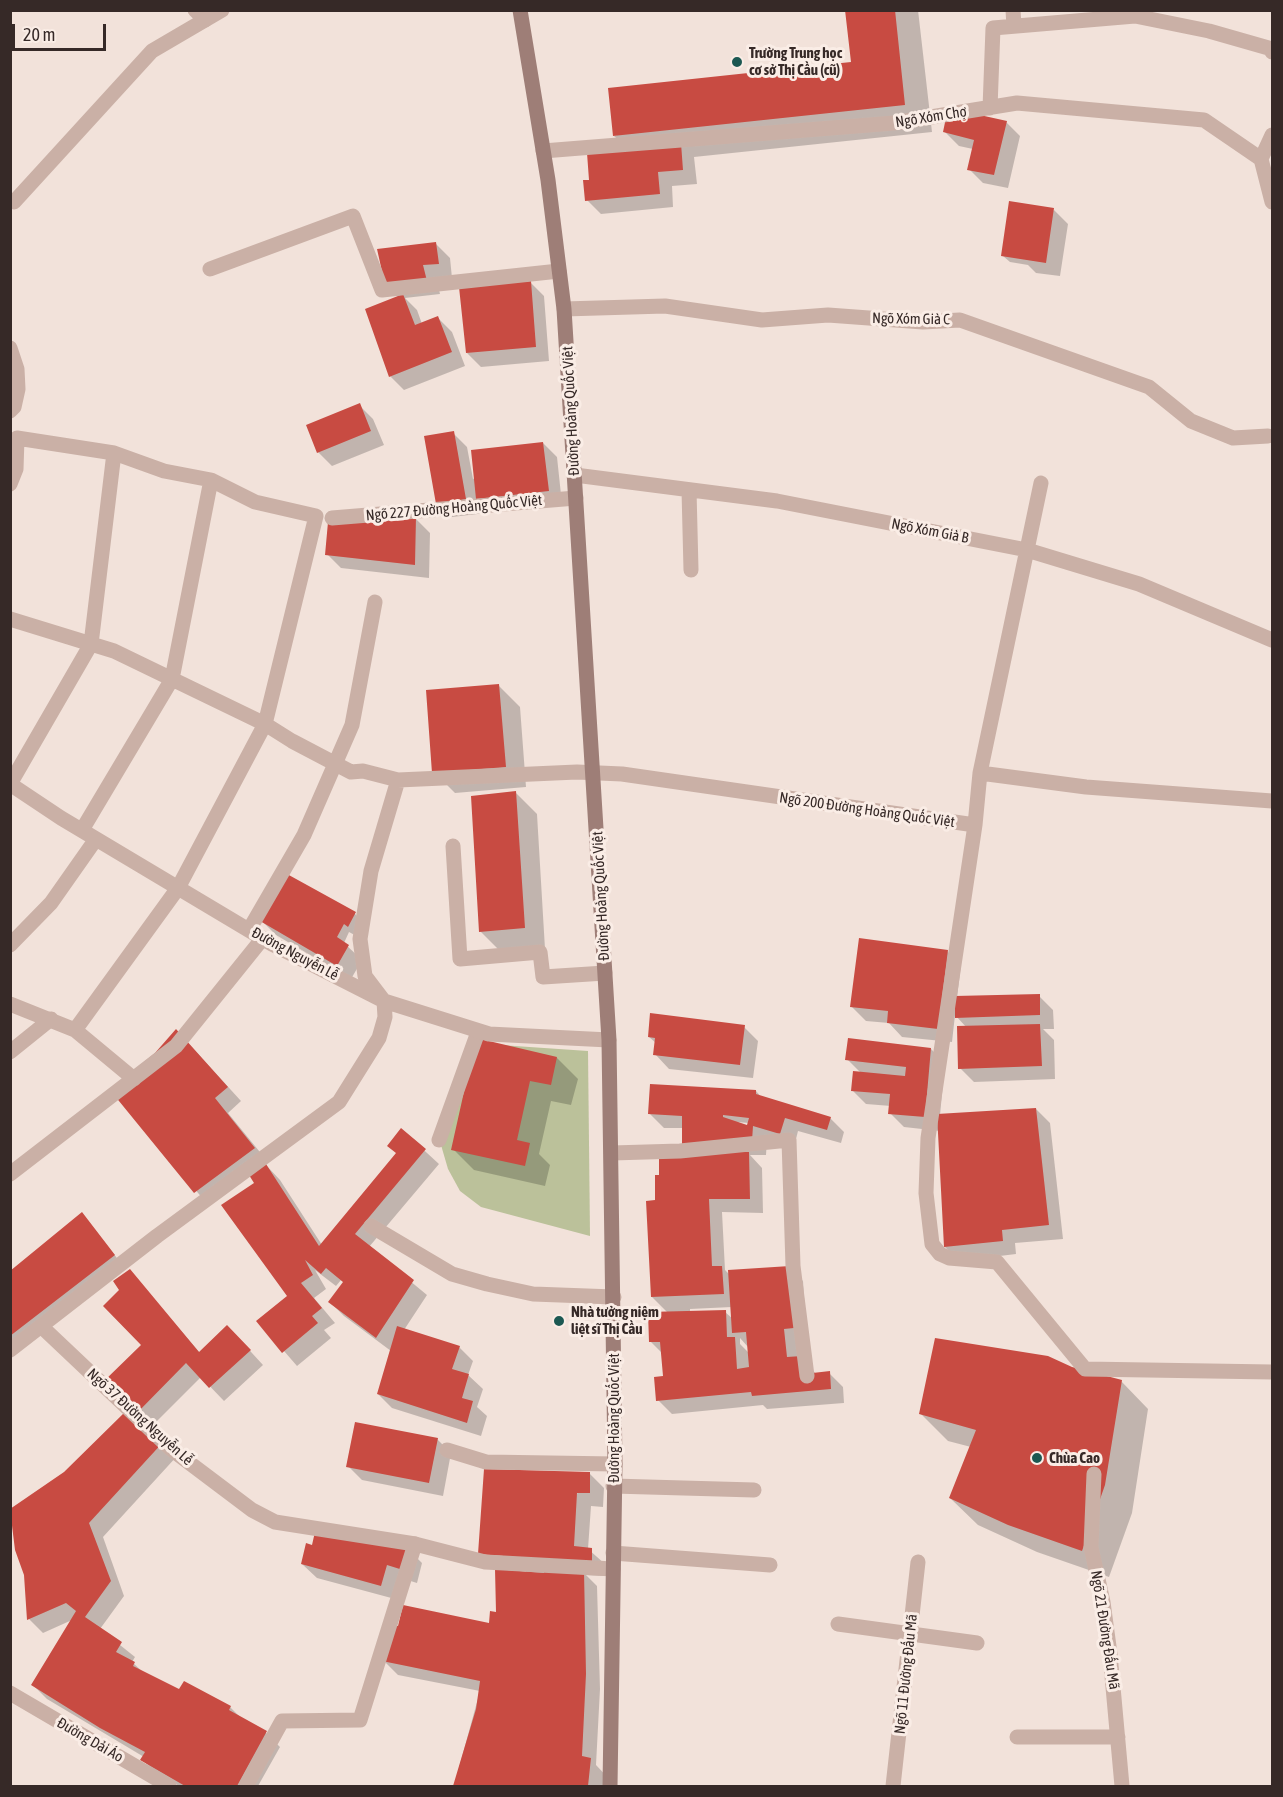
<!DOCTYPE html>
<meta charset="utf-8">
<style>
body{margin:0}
#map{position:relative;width:1283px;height:1797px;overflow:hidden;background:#f2e2da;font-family:"Asap Condensed",sans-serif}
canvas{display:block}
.frame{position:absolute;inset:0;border:12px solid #362927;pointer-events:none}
.scale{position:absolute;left:12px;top:24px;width:94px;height:27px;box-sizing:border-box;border:3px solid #362927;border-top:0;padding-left:8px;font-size:18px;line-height:21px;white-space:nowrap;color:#362927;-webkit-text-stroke:4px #faede6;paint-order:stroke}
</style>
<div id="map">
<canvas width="1283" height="1797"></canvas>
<div class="frame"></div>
<div class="scale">20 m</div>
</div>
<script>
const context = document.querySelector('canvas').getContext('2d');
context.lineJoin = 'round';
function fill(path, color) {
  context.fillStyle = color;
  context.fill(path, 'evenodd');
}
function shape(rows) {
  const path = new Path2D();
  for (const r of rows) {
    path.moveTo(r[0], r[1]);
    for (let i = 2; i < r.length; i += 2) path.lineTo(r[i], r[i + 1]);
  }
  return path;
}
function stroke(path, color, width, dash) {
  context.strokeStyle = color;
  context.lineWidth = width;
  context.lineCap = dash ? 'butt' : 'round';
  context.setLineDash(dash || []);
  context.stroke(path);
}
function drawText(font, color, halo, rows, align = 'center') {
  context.font = font + ' "Asap Condensed",sans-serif';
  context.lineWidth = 6;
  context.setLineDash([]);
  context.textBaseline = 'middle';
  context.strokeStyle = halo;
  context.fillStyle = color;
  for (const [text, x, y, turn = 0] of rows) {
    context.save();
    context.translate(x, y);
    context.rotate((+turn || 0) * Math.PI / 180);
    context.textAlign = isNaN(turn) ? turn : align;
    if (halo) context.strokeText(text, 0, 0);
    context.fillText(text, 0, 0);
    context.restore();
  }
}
fill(shape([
 [471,1043,588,1051,590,1236,481,1207,460,1191,448,1169,441,1145]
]), '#bbc19a');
fill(shape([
 [847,10,918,10,932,132,694,157,697,184,672,186,673,207,601,214,587,200,591,181,629,150,614,136,853,64],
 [1006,122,1020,136,1008,188,983,183,969,169,973,149,959,146,945,132],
 [1054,210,1068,224,1060,276,1036,273,1028,265,1010,262,1003,256],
 [436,244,450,258,452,278,436,278,440,294,405,298,417,310,422,324,438,318,452,332,465,366,404,390,390,376,399,297,387,285],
 [530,282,544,296,549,361,481,367,467,353],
 [359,405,373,419,384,445,332,466,318,452],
 [453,433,467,447,473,479,543,443,557,457,562,504,452,517,438,503],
 [416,519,430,533,429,578,341,568,327,554],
 [499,686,520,707,526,787,455,793,434,772],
 [516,793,537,814,545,949,501,952,480,931],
 [288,876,355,914,369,928,362,939,349,932,344,943,362,960,351,979,276,935,262,921],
 [947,951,961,965,957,998,1039,996,1053,1010,1054,1029,1043,1029,1054,1040,1055,1079,974,1082,960,1068,967,1028,955,1015,952,1042,902,1037,889,1023,866,1021,852,1007],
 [744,1027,758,1041,753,1078,669,1069,655,1054,656,1043,649,1037],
 [477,1040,557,1058,578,1079,571,1105,551,1101,539,1154,550,1165,545,1186,474,1170,453,1149],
 [190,1045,241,1101,228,1113,268,1162,265,1164,280,1180,322,1245,397,1154,402,1130,439,1164,369,1247,427,1295,404,1330,459,1347,473,1361,468,1375,483,1389,477,1407,487,1416,481,1436,392,1408,378,1394,391,1351,344,1316,330,1302,344,1282,341,1280,336,1286,315,1270,326,1289,314,1298,335,1323,324,1330,331,1338,297,1366,258,1321,289,1297,256,1183,251,1175,209,1206,112,1091],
 [931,1049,945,1063,940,1115,1036,1109,1050,1123,1063,1239,1015,1243,1016,1254,959,1261,945,1247,940,1131,904,1127,890,1113,891,1106,866,1104,852,1090,862,1074,847,1059],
 [651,1085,756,1091,762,1098,830,1118,844,1132,841,1143,798,1131,794,1147,767,1139,766,1155,750,1155,762,1168,763,1213,722,1212,725,1270,730,1275,789,1267,803,1281,807,1342,802,1358,816,1374,829,1373,843,1387,844,1403,767,1409,763,1405,672,1414,658,1400,665,1377,663,1354,650,1341,668,1313,652,1297,657,1202,661,1177,694,1153,684,1128,664,1128,650,1114],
 [737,1122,749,1123,748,1127],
 [732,1307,733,1319,725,1312,690,1312,690,1309],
 [740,1338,748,1347,750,1354,740,1344],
 [88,1221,120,1262,10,1350,10,1275],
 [129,1270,200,1353,241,1341,263,1365,224,1401,201,1377,150,1428,105,1382,144,1345,121,1290],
 [1071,1368,1121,1381,1148,1409,1132,1513,1109,1577,1037,1552,978,1525,950,1498,971,1447,948,1441,920,1413],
 [125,1414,178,1455,103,1537,124,1596,100,1629,135,1657,132,1662,145,1674,179,1691,230,1707,242,1719,266,1733,280,1747,258,1786,179,1786,156,1773,142,1759,144,1757,47,1699,33,1685,72,1620,43,1633,29,1619,25,1575,16,1550,10,1511,65,1473],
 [437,1439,451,1453,443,1496,362,1480,348,1466],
 [590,1474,604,1488,603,1507,591,1506,588,1549,605,1564,605,1576,586,1575,597,1586,600,1689,596,1765,611,1781,611,1786,454,1786,480,1691,398,1675,384,1661,399,1627,491,1625],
 [408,1549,422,1563,417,1583,401,1578,395,1599,317,1578,302,1564]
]), '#0003');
fill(shape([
 [845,10,895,10,905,105,613,136,608,88,851,62],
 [948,108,1007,121,994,175,967,170,974,140,943,132],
 [681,143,683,170,658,172,660,194,585,201,583,180,589,180,587,153],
 [1009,201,1054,208,1046,263,1001,256],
 [436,242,439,264,423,265,427,281,385,285,377,249],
 [531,281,536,347,466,353,459,287],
 [403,294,415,325,438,316,452,352,389,377,365,309],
 [360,403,371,431,317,453,306,425],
 [454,431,466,499,436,504,424,436],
 [543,442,549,491,476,499,471,450],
 [416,517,415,565,325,555,328,522],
 [499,684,506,767,432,773,426,690],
 [516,791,525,928,479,932,471,796],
 [287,874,356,912,348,927,344,924,337,937,349,945,337,966,260,921],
 [859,938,948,950,938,1029,887,1023,888,1011,850,1007],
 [1040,994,1040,1015,955,1018,955,996],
 [650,1013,745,1025,740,1065,653,1055,655,1038,648,1037],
 [1040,1024,1042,1066,958,1069,957,1026],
 [176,1029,228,1087,215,1098,255,1148,194,1193,110,1090,155,1053],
 [476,1038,557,1057,551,1085,530,1081,517,1140,530,1143,525,1166,451,1150],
 [848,1038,931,1048,925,1117,888,1114,890,1094,851,1091,853,1071,905,1076,906,1067,845,1060],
 [650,1084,756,1090,756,1094,831,1117,827,1130,785,1118,780,1134,753,1126,752,1141,682,1144,682,1116,648,1114],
 [723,1115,749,1118,747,1125,723,1117],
 [1036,1108,1049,1225,1002,1230,1003,1241,944,1247,937,1114],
 [401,1128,426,1149,355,1234,414,1280,376,1338,328,1302,343,1282,326,1268,321,1274,305,1260,313,1275,301,1283,322,1308,312,1316,318,1323,282,1353,256,1321,287,1296,221,1205,254,1183,249,1175,266,1164,319,1246,396,1153,387,1146],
 [659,1152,749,1152,750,1199,709,1199,712,1266,722,1266,724,1294,651,1297,646,1201,655,1200,655,1175,659,1175],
 [82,1212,115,1255,10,1336,10,1271],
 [790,1266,794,1328,784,1329,787,1357,802,1356,804,1374,830,1371,831,1389,752,1396,751,1392,656,1401,654,1377,663,1376,660,1342,649,1342,648,1312,726,1310,727,1337,735,1337,737,1369,749,1367,746,1332,732,1333,728,1270],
 [130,1269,199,1352,227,1325,251,1350,209,1388,186,1363,135,1415,103,1382,141,1345,103,1306,119,1290,113,1281],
 [397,1326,460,1346,452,1369,469,1374,462,1398,473,1401,467,1423,377,1394],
 [935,1338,1048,1356,1072,1367,1122,1380,1105,1485,1082,1551,1008,1525,949,1498,976,1430,919,1414],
 [125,1412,165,1440,89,1523,111,1581,85,1617,122,1642,116,1652,135,1662,133,1666,179,1689,184,1681,231,1706,229,1710,267,1731,237,1786,185,1786,140,1760,145,1752,100,1728,31,1685,76,1611,66,1603,27,1620,24,1575,15,1550,10,1509,64,1472],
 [355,1422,438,1438,429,1483,346,1467],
 [484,1469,590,1472,590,1493,577,1493,574,1546,592,1548,592,1563,478,1554],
 [317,1523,409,1548,403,1570,387,1565,381,1586,301,1564,306,1543,312,1545],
 [545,1566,584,1570,586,1674,582,1756,591,1758,588,1786,453,1786,476,1709,480,1681,382,1661,390,1624,398,1626,403,1605,489,1623,490,1611,496,1612,495,1569,544,1573]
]), '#c84b42');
stroke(shape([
 [195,10,205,20],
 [453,846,460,959,540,952,543,977,605,973],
 [439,1140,478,1032],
 [838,1624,977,1643],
 [246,1786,282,1721,360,1720,415,1544]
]), '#cab0a6', 15);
stroke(shape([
 [1013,10,1014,26],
 [990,108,993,28,1135,16,1209,31,1272,49,1272,52],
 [543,151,894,123,1017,103,1204,120,1261,159,1272,202],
 [1261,159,1272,135],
 [14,202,152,51,222,10],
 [210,269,353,216,382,290,559,271],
 [564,309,665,306,762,320,828,315,923,322,960,320,1149,387,1191,421,1233,438,1268,436],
 [10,348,17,369,18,389,14,407,10,411],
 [575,475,777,501,1027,550,1139,584,1272,640],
 [10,484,16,469,17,438,114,453,164,471,211,480,255,502,316,516,265,724,178,888,75,1030],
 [689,490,691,570],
 [332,518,576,498],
 [10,619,114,651,265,724,292,741,351,772,363,771,398,780,577,772,622,774,975,825,980,773,1086,787,1272,801],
 [980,773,1041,483],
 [10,784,61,818,272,944,384,1001,489,1034,609,1040],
 [10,784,91,644,114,453],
 [975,825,928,1138,926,1193,932,1244,940,1254,949,1258,997,1262,1085,1369,1272,1372],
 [82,830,172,679,211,480],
 [249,930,304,835,352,725,375,602],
 [10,945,51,903,96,839],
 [10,1004,75,1030,134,1079],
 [10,1052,51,1019],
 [612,1153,680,1151,789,1140,793,1266,807,1376],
 [10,1174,176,1046,263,938],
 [371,1226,452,1274,487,1284,533,1294,614,1297],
 [42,1327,171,1449,252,1510,275,1522,415,1544,485,1562,613,1569],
 [10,1350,157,1236,339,1102,379,1038,385,1017,384,1001,365,976,360,939,371,871,398,780],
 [447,1450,486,1462,615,1464],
 [1094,1474,1091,1547,1103,1602,1110,1654,1122,1786],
 [613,1486,754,1490],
 [613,1553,770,1565],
 [10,1693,169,1786],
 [1017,1737,1118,1737],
 [893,1786,918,1562]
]), '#cab0a6', 15);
stroke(shape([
 [520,10,548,180,564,309,609,1040,615,1464,610,1786]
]), '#9e7e77', 15);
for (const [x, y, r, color] of [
 [737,62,6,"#1c5852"],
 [559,1321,6,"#1c5852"],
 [1037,1458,6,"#1c5852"]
]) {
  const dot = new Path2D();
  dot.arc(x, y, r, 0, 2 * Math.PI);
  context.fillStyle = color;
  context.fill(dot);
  stroke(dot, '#faede6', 2);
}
drawText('bold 15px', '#362927', '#faede6', [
 ["Trường Trung học",749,53],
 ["cơ sở Thị Cầu (cũ)",749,70],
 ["Nhà tưởng niệm",571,1312],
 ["liệt sĩ Thị Cầu",571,1329],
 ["Chùa Cao",1049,1458]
], 'left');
drawText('15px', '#362927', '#faede6', [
 ["Ngõ Xóm Chợ",931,117,-9],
 ["Ngõ Xóm Già C",911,319,1],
 ["Đường Hoàng Quốc Việt",571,411,-93],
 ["Ngõ 227 Đường Hoàng Quốc Việt",454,508,-5],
 ["Ngõ Xóm Già B",930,531,11],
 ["Ngõ 200 Đường Hoàng Quốc Việt",867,810,8],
 ["Đường Hoàng Quốc Việt",601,896,-93],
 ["Đường Nguyễn Lễ",295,954,28],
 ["Ngõ 37 Đường Nguyễn Lễ",140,1417,42],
 ["Đường Hoàng Quốc Việt",614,1418,-90],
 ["Ngõ 21 Đường Đấu Mã",1105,1630,81],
 ["Ngõ 11 Đường Đấu Mã",906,1674,-84],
 ["Đường Dải Áo",90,1740,30]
]);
</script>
